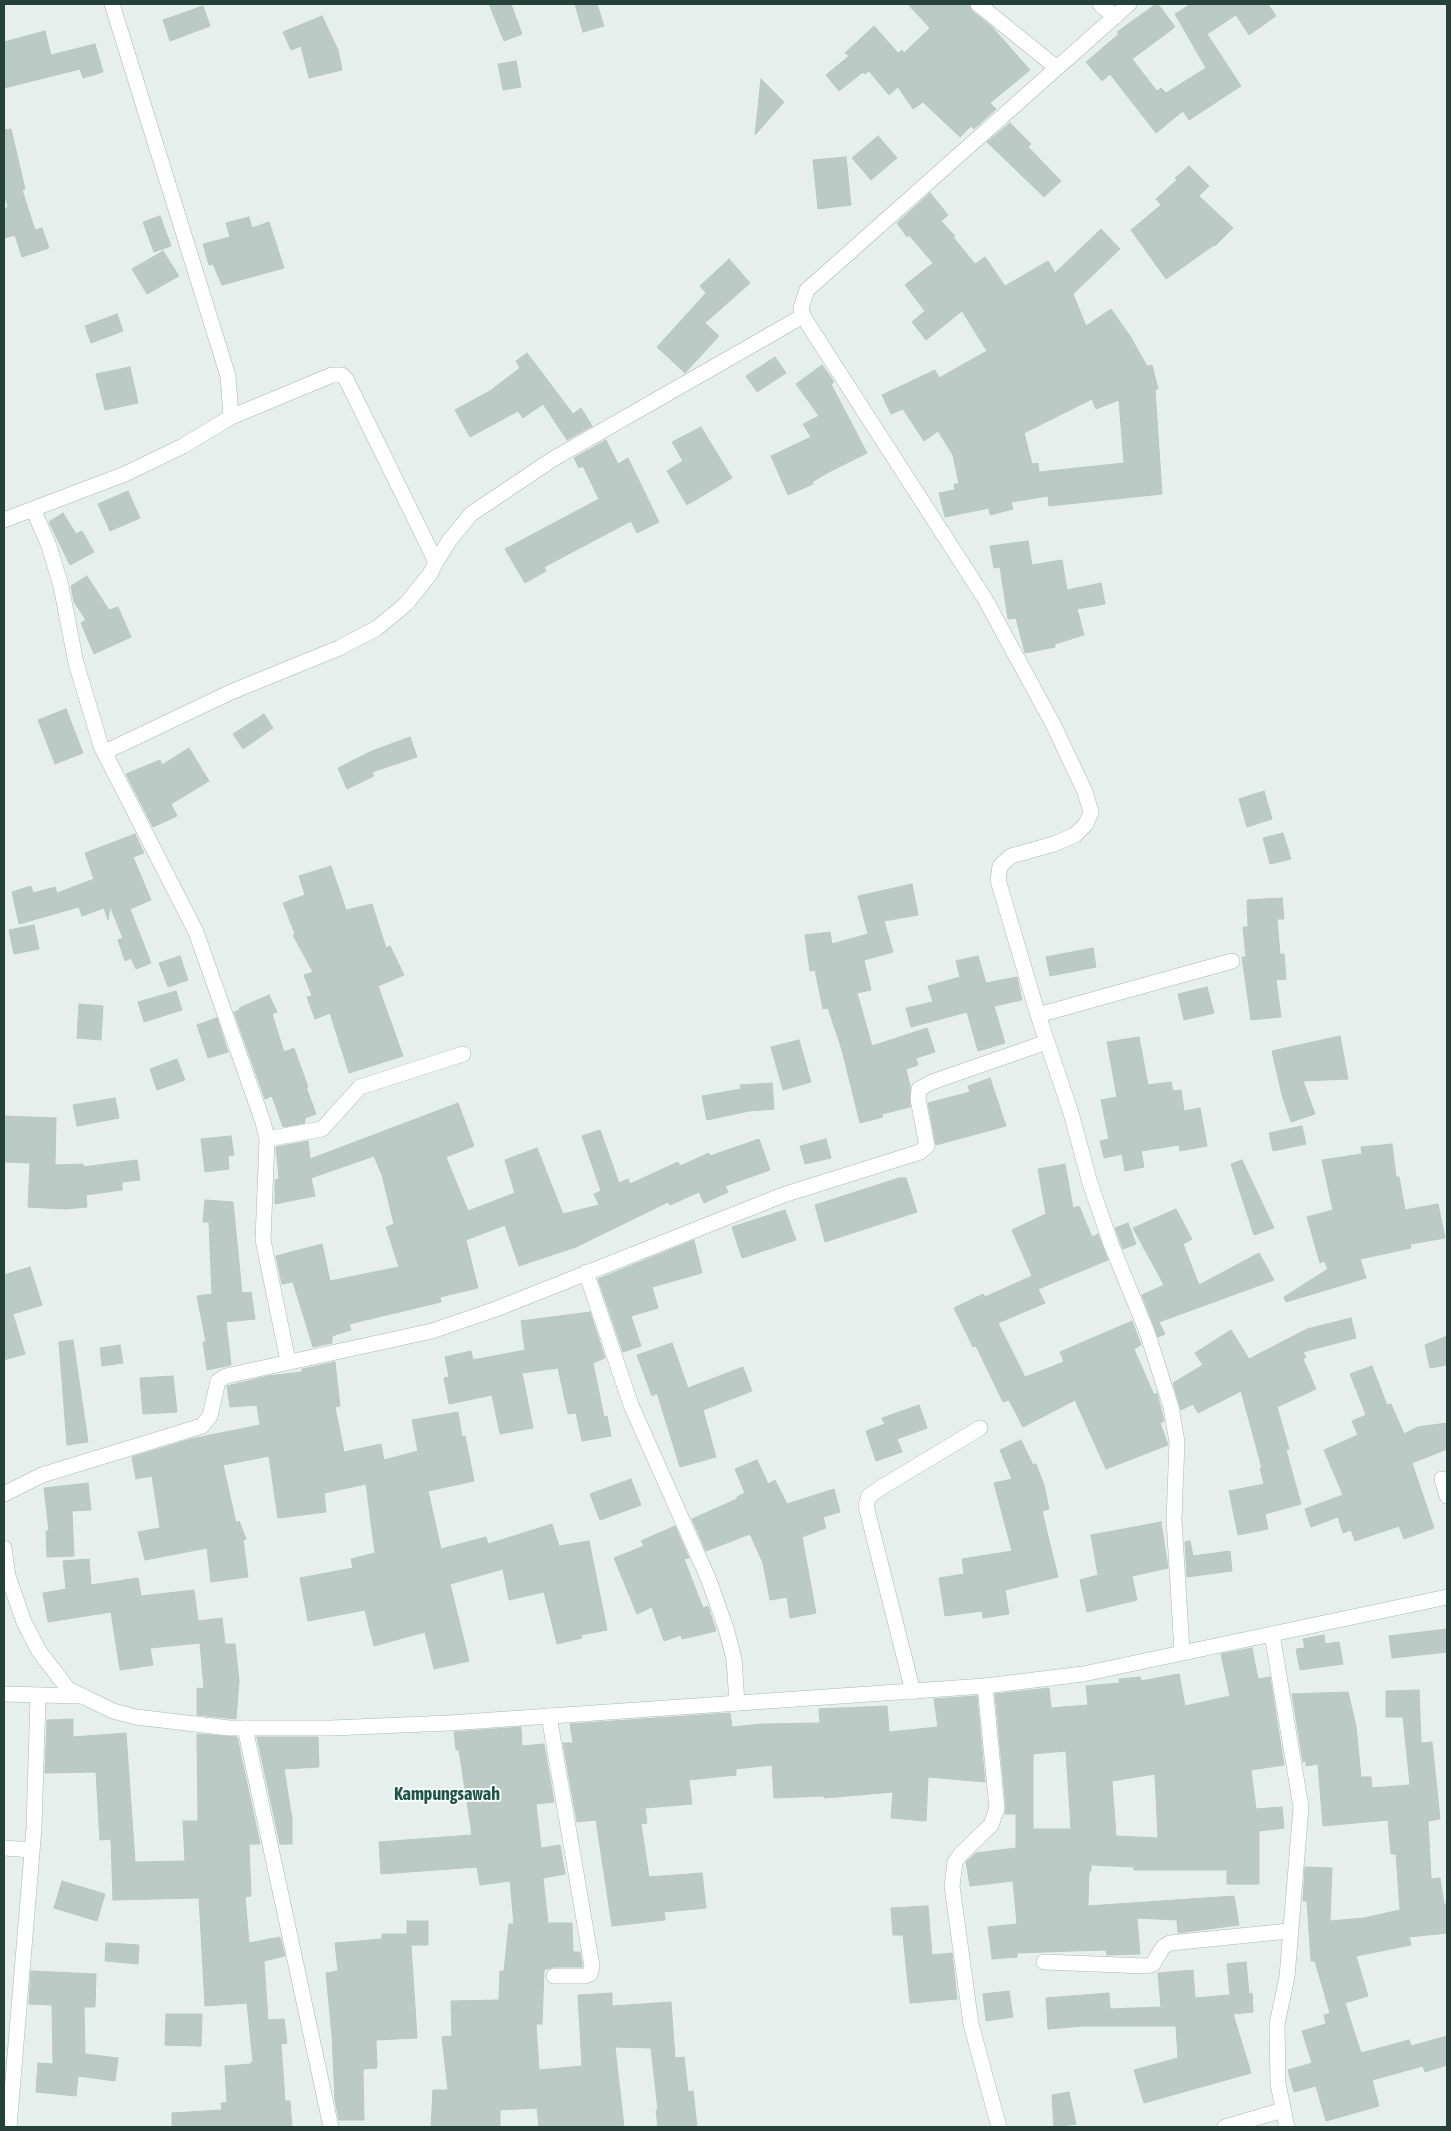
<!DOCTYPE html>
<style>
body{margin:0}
#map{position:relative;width:1451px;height:2131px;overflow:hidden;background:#e6efeb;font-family:"Asap Condensed",sans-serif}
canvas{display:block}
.frame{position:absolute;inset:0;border:5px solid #24423a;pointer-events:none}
</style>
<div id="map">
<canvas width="1451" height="2131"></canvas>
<div class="frame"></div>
</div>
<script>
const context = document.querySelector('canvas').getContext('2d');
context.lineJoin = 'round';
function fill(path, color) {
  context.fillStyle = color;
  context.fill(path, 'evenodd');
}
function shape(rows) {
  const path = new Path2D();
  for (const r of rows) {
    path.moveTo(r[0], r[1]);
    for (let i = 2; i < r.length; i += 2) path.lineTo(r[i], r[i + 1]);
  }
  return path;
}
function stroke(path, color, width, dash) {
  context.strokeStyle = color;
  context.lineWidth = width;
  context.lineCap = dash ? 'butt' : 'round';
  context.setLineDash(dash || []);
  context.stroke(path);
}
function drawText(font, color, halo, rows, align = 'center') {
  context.font = font + ' "Asap Condensed",sans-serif';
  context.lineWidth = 4;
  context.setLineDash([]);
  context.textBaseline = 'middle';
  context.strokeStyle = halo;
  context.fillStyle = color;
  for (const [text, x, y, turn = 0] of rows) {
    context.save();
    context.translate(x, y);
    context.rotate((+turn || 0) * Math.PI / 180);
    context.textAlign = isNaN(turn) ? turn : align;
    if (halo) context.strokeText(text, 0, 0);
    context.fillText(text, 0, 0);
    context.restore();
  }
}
const building = shape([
 [489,4,511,4,522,34,504,41,489,4],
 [575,4,597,4,604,26,583,32,575,4],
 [908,4,969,4,972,11,992,27,1030,70,990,103,996,109,974,129,971,126,960,137,923,102,913,109,898,87,889,95,869,71,865,74,863,72,839,91,826,75,849,56,845,53,874,26,898,53,902,50,904,53,930,28,908,4],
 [1156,4,1158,4,1175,27,1132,59,1157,91,1161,88,1166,93,1206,68,1175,14,1191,4,1268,4,1276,16,1249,35,1236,15,1207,34,1241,86,1189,120,1183,111,1156,133,1110,74,1102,81,1086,62,1119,34,1117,32,1156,4],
 [203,6,210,26,170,41,163,20,203,6],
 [322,16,338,50,342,70,309,78,301,46,291,50,283,32,322,16],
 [45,31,51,55,95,44,103,72,83,78,80,69,4,88,4,42,45,31],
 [516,61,521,87,503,90,498,64,516,61],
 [761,79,784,102,755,135,761,79],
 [1010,123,1031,144,1028,147,1061,181,1044,197,987,142,1010,123],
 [11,129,25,189,22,190,35,230,42,228,49,248,22,257,15,235,4,238,4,209,8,207,4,194,4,130,11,129],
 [878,136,897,158,871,180,852,158,878,136],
 [846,157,851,205,818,209,813,160,846,157],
 [1189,166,1209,186,1199,196,1233,228,1215,246,1214,245,1166,279,1131,230,1161,205,1156,199,1177,180,1175,178,1189,166],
 [930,193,948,215,941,221,955,236,953,237,975,264,985,257,1005,286,1048,261,1055,273,1101,229,1120,249,1073,294,1086,326,1111,309,1130,336,1147,366,1152,365,1158,389,1155,390,1162,494,1049,506,1048,496,1011,502,1013,509,990,515,989,508,945,517,939,493,955,490,954,484,959,484,953,455,938,431,924,441,903,409,891,414,882,395,935,370,939,378,987,351,962,311,926,340,912,322,925,311,905,285,933,263,909,235,907,237,897,223,930,193],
 [1092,399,1096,409,1119,400,1124,463,1039,472,1038,463,1032,464,1024,433,1092,399],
 [160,216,171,246,154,252,143,222,160,216],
 [249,217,252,228,269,222,284,268,222,285,213,264,209,265,203,244,230,237,226,223,249,217],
 [163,251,179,276,147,294,132,269,163,251],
 [729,259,750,283,705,323,719,336,685,373,657,347,706,293,700,286,729,259],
 [117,314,123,331,91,343,85,326,117,314],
 [527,353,573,414,581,408,592,426,567,440,543,404,523,418,518,411,470,437,455,410,490,391,520,368,516,361,527,353],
 [775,357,786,373,757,392,746,376,775,357],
 [822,365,834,382,831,384,867,453,829,472,812,482,813,484,788,495,771,456,811,437,803,424,819,416,796,384,822,365],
 [130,367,138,403,105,410,96,374,130,367],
 [701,427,732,478,687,505,667,471,683,461,672,442,701,427],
 [606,440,618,464,628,458,659,522,637,533,631,521,544,567,546,571,525,583,505,549,599,499,583,466,579,468,574,458,606,440],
 [128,491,140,518,110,531,98,504,128,491],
 [63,513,76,534,82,531,94,552,70,565,49,522,63,513],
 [1028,541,1032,565,1062,560,1067,590,1101,583,1105,604,1077,609,1084,635,1055,644,1055,647,1025,653,1016,618,1008,619,1000,567,994,568,990,546,1028,541],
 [87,576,109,610,118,607,131,637,94,654,81,623,86,620,74,602,71,586,87,576],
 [66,709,83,753,55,764,38,720,66,709],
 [264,714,273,728,243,749,233,734,264,714],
 [410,737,417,757,372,772,374,776,347,789,338,768,372,751,410,737],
 [189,748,209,781,171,804,177,816,153,827,126,774,160,760,162,765,189,748],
 [1264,791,1272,819,1247,827,1239,799,1264,791],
 [1283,833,1291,859,1270,864,1263,838,1283,833],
 [135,834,144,853,133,857,151,900,130,909,151,963,136,969,131,958,125,961,118,940,123,938,110,906,108,920,104,908,82,916,79,907,19,924,12,892,31,886,33,893,55,887,57,893,94,879,85,853,135,834],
 [331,866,346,910,372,904,386,948,390,946,404,975,378,986,403,1056,349,1073,330,1013,315,1019,307,997,312,996,304,975,313,972,293,935,295,934,283,903,305,895,299,876,331,866],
 [912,884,918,915,884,921,893,952,864,960,871,990,857,993,872,1046,927,1028,935,1052,916,1058,918,1065,906,1069,910,1086,910,1107,882,1114,883,1117,860,1123,842,1050,828,1008,823,1009,815,970,810,971,805,935,830,932,832,944,868,934,858,896,912,884],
 [1282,898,1284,919,1277,919,1280,955,1284,954,1286,979,1276,980,1281,1017,1251,1020,1242,957,1246,957,1243,927,1248,927,1247,900,1282,898],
 [34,925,39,949,14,954,9,930,34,925],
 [1093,948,1096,967,1050,976,1046,957,1093,948],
 [180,956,188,980,168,987,159,963,180,956],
 [978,956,986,983,1017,977,1022,1000,994,1006,1005,1043,978,1051,967,1012,911,1027,906,1008,933,1002,928,986,960,977,956,961,978,956],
 [1207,987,1214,1013,1184,1020,1178,994,1207,987],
 [176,991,182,1010,144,1022,138,1002,176,991],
 [269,995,277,1012,272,1014,284,1052,294,1048,308,1087,306,1087,316,1114,305,1118,305,1123,283,1127,272,1096,265,1099,234,1012,240,1010,239,1008,269,995],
 [79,1004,103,1006,101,1040,77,1038,79,1004],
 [217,1018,228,1052,208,1058,197,1025,217,1018],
 [1340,1036,1348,1079,1303,1081,1315,1114,1291,1122,1282,1095,1272,1051,1340,1036],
 [1139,1037,1148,1085,1171,1082,1173,1091,1181,1090,1184,1111,1200,1108,1207,1146,1180,1151,1179,1145,1141,1151,1144,1167,1125,1171,1122,1154,1104,1158,1100,1141,1109,1139,1101,1100,1117,1097,1107,1042,1139,1037],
 [799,1040,811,1082,783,1090,771,1047,799,1040],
 [177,1059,185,1080,157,1090,150,1069,177,1059],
 [990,1078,1006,1126,936,1145,928,1103,970,1092,968,1086,990,1078],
 [772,1083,774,1109,749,1111,707,1120,702,1096,741,1089,740,1085,772,1083],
 [115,1098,119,1118,77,1126,73,1105,115,1098],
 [458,1103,474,1146,446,1157,468,1211,515,1193,505,1160,537,1148,563,1214,599,1205,594,1194,601,1191,582,1136,600,1130,619,1183,628,1179,630,1184,678,1162,680,1166,709,1153,710,1156,759,1139,770,1170,725,1186,728,1192,704,1203,699,1192,670,1205,668,1202,576,1247,519,1266,505,1225,466,1240,478,1288,440,1297,441,1302,349,1324,351,1330,332,1336,332,1343,313,1347,293,1282,282,1284,276,1256,322,1244,330,1281,399,1267,386,1227,394,1224,382,1175,374,1156,311,1178,315,1196,275,1204,275,1180,279,1179,276,1147,308,1141,310,1159,458,1103],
 [4,1116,56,1118,55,1165,83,1164,83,1167,137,1160,140,1180,122,1182,122,1190,86,1195,87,1207,65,1209,28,1207,30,1163,4,1162,4,1116],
 [1302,1126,1306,1144,1273,1151,1269,1133,1302,1126],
 [231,1136,234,1155,228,1156,229,1169,205,1172,201,1139,231,1136],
 [826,1139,831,1158,805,1164,800,1146,826,1139],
 [1392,1144,1396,1177,1399,1177,1405,1210,1438,1204,1445,1238,1410,1244,1411,1248,1360,1259,1366,1278,1286,1302,1284,1297,1328,1269,1324,1261,1320,1263,1307,1217,1333,1210,1322,1160,1362,1154,1361,1147,1392,1144],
 [1242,1160,1274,1228,1254,1235,1231,1164,1242,1160],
 [1065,1164,1073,1208,1079,1206,1092,1237,1098,1234,1108,1260,1038,1289,1045,1303,998,1323,1025,1377,1064,1362,1060,1352,1132,1321,1141,1345,1134,1349,1154,1395,1157,1393,1164,1421,1160,1423,1168,1445,1106,1469,1075,1400,1023,1427,1009,1400,1003,1402,976,1346,973,1347,954,1308,983,1294,985,1297,1032,1276,1012,1230,1046,1214,1038,1169,1065,1164],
 [899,1178,906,1178,917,1212,825,1242,815,1205,899,1178],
 [205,1200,233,1202,242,1293,251,1292,255,1319,226,1322,231,1365,207,1370,203,1342,206,1342,197,1296,212,1294,209,1222,203,1222,205,1200],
 [1176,1209,1192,1239,1183,1244,1199,1285,1259,1253,1274,1280,1159,1322,1165,1334,1158,1337,1142,1295,1164,1285,1133,1228,1176,1209],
 [785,1210,796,1240,742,1258,732,1227,785,1210],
 [1128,1223,1136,1244,1123,1249,1115,1228,1128,1223],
 [694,1240,702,1273,652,1287,658,1308,631,1316,641,1346,623,1352,598,1279,694,1240],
 [30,1267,42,1305,13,1314,25,1354,4,1360,4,1275,30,1267],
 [590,1312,605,1358,593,1363,604,1417,607,1416,611,1436,582,1441,576,1413,568,1414,558,1368,522,1373,533,1428,500,1434,492,1395,449,1404,444,1378,449,1377,445,1357,471,1351,473,1360,525,1350,521,1321,590,1312],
 [1351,1318,1356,1338,1303,1352,1306,1357,1303,1359,1316,1389,1277,1407,1289,1449,1286,1450,1301,1504,1265,1514,1268,1529,1238,1535,1229,1491,1264,1484,1260,1468,1262,1468,1241,1391,1198,1413,1193,1404,1181,1410,1173,1383,1203,1365,1195,1353,1231,1330,1249,1359,1307,1329,1351,1318],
 [1447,1336,1447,1365,1430,1368,1425,1345,1447,1336],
 [73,1340,88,1442,67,1445,59,1342,73,1340],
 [672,1343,688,1388,743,1367,752,1391,703,1410,716,1457,680,1467,657,1393,652,1396,637,1355,672,1343],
 [120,1345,123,1363,102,1366,100,1348,120,1345],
 [335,1362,340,1406,335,1407,344,1452,381,1444,384,1460,418,1451,412,1420,458,1412,462,1437,465,1436,474,1481,428,1491,441,1549,486,1537,488,1544,552,1524,559,1546,589,1541,607,1630,581,1635,582,1638,557,1644,544,1592,509,1600,503,1569,450,1584,469,1661,434,1669,425,1632,374,1646,365,1610,308,1621,300,1578,353,1568,351,1559,375,1553,366,1484,324,1493,326,1512,278,1518,269,1456,223,1465,236,1523,239,1521,246,1539,243,1540,248,1577,211,1582,207,1548,145,1560,138,1532,160,1528,152,1476,136,1479,132,1457,191,1439,260,1425,257,1405,230,1407,227,1386,268,1376,302,1372,302,1369,335,1362],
 [1372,1366,1387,1405,1391,1404,1404,1434,1418,1427,1447,1423,1447,1449,1412,1463,1434,1528,1404,1539,1399,1526,1355,1541,1351,1530,1343,1533,1338,1517,1311,1527,1305,1509,1343,1495,1324,1450,1358,1435,1352,1421,1366,1415,1350,1374,1372,1366],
 [173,1376,177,1412,143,1414,140,1378,173,1376],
 [919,1405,927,1428,897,1439,902,1452,876,1461,866,1431,885,1424,882,1418,919,1405],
 [1021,1440,1033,1465,1036,1464,1044,1485,1049,1509,1042,1511,1058,1577,1005,1590,1009,1614,983,1618,982,1611,945,1616,939,1578,964,1574,962,1559,1012,1551,994,1483,1012,1479,1000,1450,1021,1440],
 [757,1460,768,1484,775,1480,787,1504,834,1489,840,1512,823,1517,826,1528,802,1537,816,1613,790,1618,787,1597,770,1600,763,1563,750,1534,706,1551,692,1519,737,1499,737,1497,745,1493,735,1469,757,1460],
 [631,1479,641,1505,600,1520,590,1494,631,1479],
 [88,1483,91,1510,72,1511,74,1556,47,1557,46,1531,49,1531,44,1488,88,1483],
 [1161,1522,1168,1568,1132,1576,1137,1600,1087,1612,1080,1580,1098,1575,1091,1535,1161,1522],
 [675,1526,689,1558,684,1559,703,1608,708,1606,716,1631,682,1639,681,1635,664,1641,652,1607,637,1614,614,1558,644,1546,641,1541,675,1526],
 [1190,1541,1193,1556,1230,1551,1232,1571,1187,1577,1185,1542,1190,1541],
 [89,1559,91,1585,138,1578,141,1596,194,1590,198,1621,222,1618,225,1644,235,1644,239,1681,236,1719,197,1715,197,1688,204,1689,200,1643,150,1648,153,1665,120,1670,111,1612,48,1622,43,1593,66,1589,63,1561,89,1559],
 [1447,1629,1447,1652,1392,1658,1389,1636,1447,1629],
 [1324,1635,1325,1644,1339,1642,1343,1664,1300,1670,1296,1649,1305,1648,1303,1639,1324,1635],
 [1252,1648,1258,1679,1270,1677,1284,1765,1251,1770,1256,1809,1282,1807,1284,1828,1259,1831,1259,1884,1227,1884,1227,1870,1134,1870,1134,1867,1091,1865,1091,1871,1089,1871,1088,1906,1234,1896,1239,1925,1178,1933,1177,1920,1137,1918,1140,1954,1107,1955,1106,1950,1072,1951,1017,1953,1017,1957,992,1959,988,1927,1017,1924,1013,1881,970,1886,966,1862,976,1853,1016,1848,1016,1814,1005,1814,1006,1807,995,1694,1049,1688,1051,1708,1088,1705,1086,1686,1120,1683,1119,1679,1140,1677,1141,1681,1179,1674,1185,1706,1230,1696,1221,1654,1252,1648],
 [1066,1751,1071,1829,1033,1829,1033,1754,1066,1751],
 [1155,1774,1158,1838,1116,1836,1112,1781,1155,1774],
 [1419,1690,1421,1743,1432,1742,1440,1819,1428,1821,1431,1879,1440,1878,1444,1904,1447,1904,1447,1933,1409,1937,1411,1945,1356,1956,1368,1996,1345,2003,1361,2053,1409,2040,1411,2046,1447,2036,1447,2065,1425,2072,1423,2066,1372,2080,1379,2106,1326,2121,1316,2086,1294,2092,1288,2070,1312,2063,1302,2031,1326,2024,1324,2015,1330,2013,1315,1961,1311,1961,1307,1901,1303,1901,1305,1867,1332,1868,1330,1921,1364,1918,1400,1910,1396,1854,1391,1854,1388,1820,1323,1826,1318,1764,1306,1766,1306,1761,1303,1762,1292,1694,1348,1692,1356,1726,1361,1777,1371,1777,1372,1788,1410,1785,1403,1717,1386,1717,1386,1691,1419,1690],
 [977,1696,985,1782,928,1777,926,1821,891,1818,893,1792,824,1798,824,1796,774,1798,772,1765,736,1769,736,1775,689,1780,692,1804,645,1808,647,1823,641,1824,649,1877,702,1873,706,1908,664,1912,665,1920,612,1926,596,1820,577,1822,563,1743,573,1743,570,1724,730,1713,732,1727,763,1724,820,1723,819,1709,887,1706,889,1732,938,1727,934,1699,977,1696],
 [73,1719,73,1737,126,1733,135,1862,185,1861,183,1821,198,1821,197,1734,237,1737,260,1844,249,1844,251,1896,245,1897,249,1943,280,1937,285,1956,264,1961,268,2020,284,2019,287,2043,281,2044,285,2101,290,2101,292,2127,172,2127,172,2113,222,2110,221,2103,227,2103,225,2066,251,2064,251,2062,253,2062,247,2003,205,2006,199,1898,113,1900,111,1839,100,1840,96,1772,45,1773,47,1720,73,1719],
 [521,1727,522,1746,544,1744,554,1802,536,1804,541,1848,560,1845,565,1874,543,1878,548,1923,572,1923,573,1952,580,1952,582,1964,582,1967,554,1967,544,1970,542,2024,536,2024,539,2070,582,2066,578,1995,612,1993,612,2006,671,2002,675,2058,684,2057,688,2092,693,2091,697,2127,658,2127,656,2110,658,2110,651,2048,615,2047,624,2127,539,2127,537,2108,500,2110,500,2127,431,2127,433,2090,448,2090,442,2037,452,2036,451,2001,499,2000,500,1971,504,1971,509,1924,514,1924,510,1881,480,1885,477,1867,381,1874,379,1842,472,1835,459,1750,456,1750,454,1732,521,1727],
 [257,1737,318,1737,319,1767,284,1769,292,1819,292,1844,280,1844,257,1737],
 [62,1881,105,1894,97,1921,54,1908,62,1881],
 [928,1906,932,1955,952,1953,957,1999,910,2003,903,1935,893,1935,891,1908,928,1906],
 [407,1921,428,1921,428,1945,411,1945,417,2038,376,2040,377,2068,363,2069,364,2120,339,2120,335,2100,332,2035,326,1973,338,1971,335,1943,382,1939,382,1934,407,1934,407,1921],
 [106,1943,139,1945,138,1964,105,1961,106,1943],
 [1246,1962,1249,1994,1252,1993,1253,2012,1233,2014,1251,2073,1144,2103,1134,2070,1178,2058,1176,2026,1083,2026,1048,2029,1046,1998,1109,1993,1110,2009,1161,2007,1158,1973,1193,1970,1195,1998,1230,1995,1227,1964,1246,1962],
 [31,1971,96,1974,95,2007,84,2007,85,2054,118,2058,115,2081,78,2076,76,2096,36,2092,38,2063,53,2064,52,2005,29,2004,31,1971],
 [1009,1991,1013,2017,986,2021,983,1994,1009,1991],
 [166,2014,202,2014,201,2046,165,2045,166,2014],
 [1069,2092,1076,2124,1054,2127,1052,2095,1069,2092]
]);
fill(building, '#bbcac4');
stroke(building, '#b8c9c2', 1);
const street = shape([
 [978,4,1057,68],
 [1100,4,1115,17],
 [231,417,332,375,342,375,346,379,436,562,449,541,471,514,480,508,553,459,803,316],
 [33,509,49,546,61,586,76,663,101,746,196,932,263,1122,267,1139,263,1240,288,1361],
 [4,520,125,474,183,446,231,417,228,376,112,4],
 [105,752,231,692,339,648,377,628,406,604,430,574,436,562],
 [1038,1015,998,880,1000,866,1011,856,1054,844,1075,835,1086,824,1091,812,1085,792,1053,724,985,599,815,335,803,316,801,308,807,290,1129,4],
 [267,1139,322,1129,360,1087,463,1054],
 [586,1272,631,1405,708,1578,726,1628,734,1659,737,1703],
 [1442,1479,1447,1496],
 [4,1494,42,1475,202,1426,210,1416,218,1381,226,1376,432,1331,496,1309,783,1195,920,1152,927,1146,918,1099,919,1089,932,1082,1047,1042],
 [1272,1634,1301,1807,1287,1977,1277,2024,1278,2084,1287,2127],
 [1182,1652,1174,1519,1177,1442,1171,1407,1147,1332,1111,1244,1090,1183,1071,1113,1038,1015,1232,961],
 [985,1686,997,1808,991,1825,961,1854,955,1862,952,1886,971,2024,999,2127],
 [913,1692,866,1506,869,1496,882,1487,980,1428],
 [4,1694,80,1696],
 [549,1716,592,1966,590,1974,585,1976,554,1976],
 [245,1728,331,2127],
 [4,1848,32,1850],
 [1044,1962,1146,1966,1153,1964,1163,1947,1170,1943,1289,1931],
 [9,2127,34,1828,38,1696],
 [1225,2127,1283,2110]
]);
const secondary = shape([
 [4,1548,8,1576,24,1622,39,1651,68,1689,113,1711,136,1717,229,1728,332,1728,449,1723,985,1686,1083,1674,1447,1597]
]);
stroke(street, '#a8b8b2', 16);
stroke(secondary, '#a4bbb3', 16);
stroke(street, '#fff', 15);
stroke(secondary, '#fff', 15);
drawText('bold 18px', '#1f5548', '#f7fbf9', [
 ["Kampungsawah",447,1794]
]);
</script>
